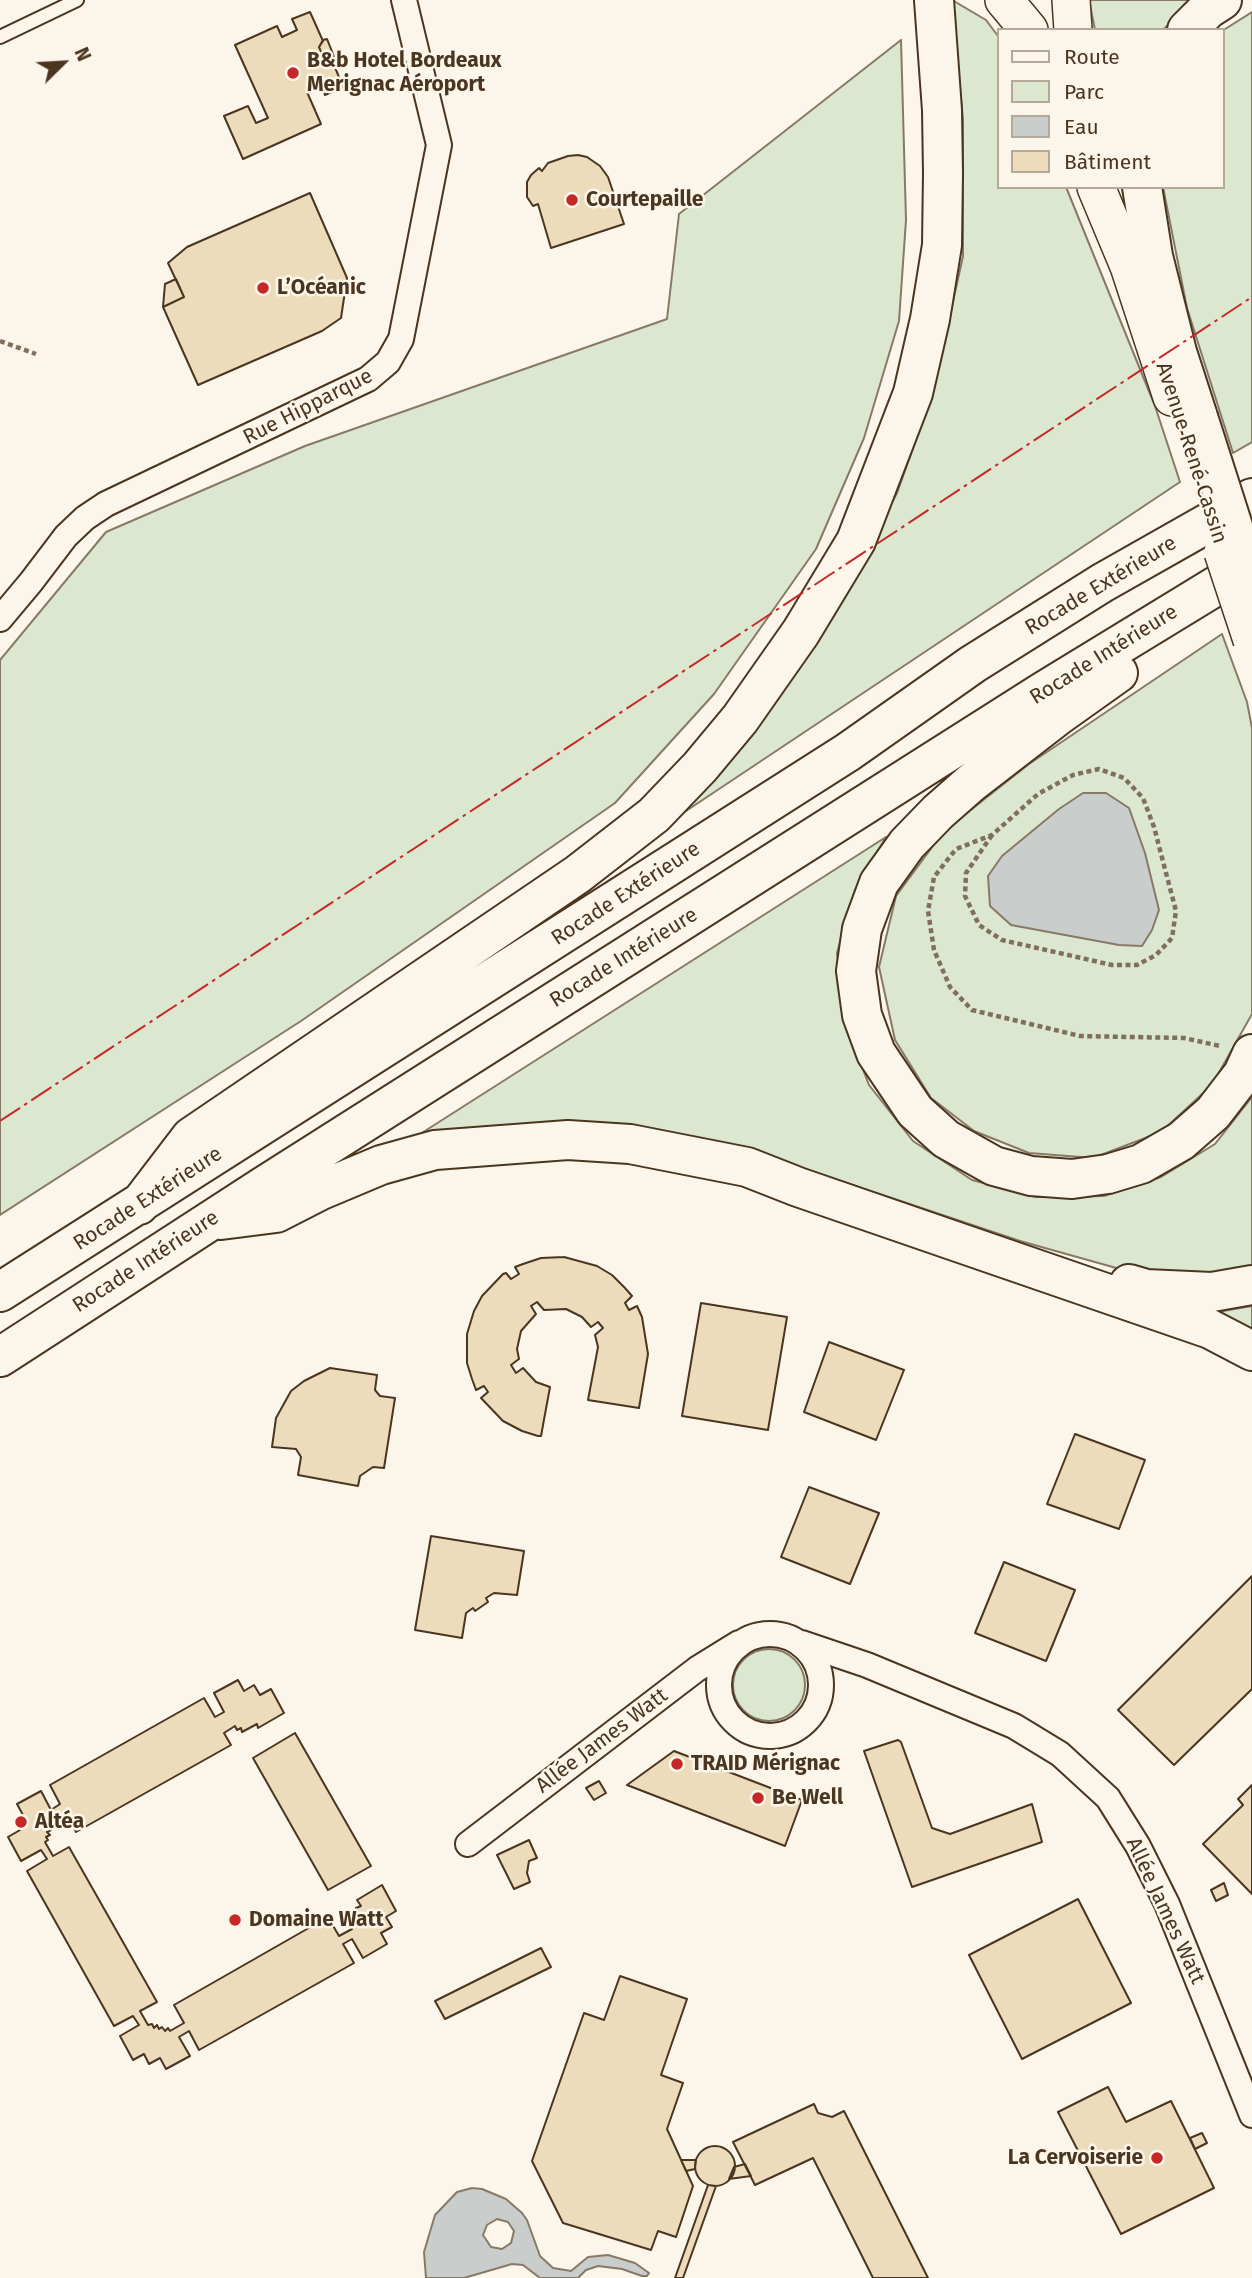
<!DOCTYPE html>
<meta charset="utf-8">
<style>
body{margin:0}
#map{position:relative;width:1252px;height:2278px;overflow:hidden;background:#fbf6e9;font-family:"Fira Sans",sans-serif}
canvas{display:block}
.legend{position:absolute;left:997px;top:28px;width:228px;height:161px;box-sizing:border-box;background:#fbf6e9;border:2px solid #b4a999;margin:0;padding:9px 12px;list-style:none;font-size:21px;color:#4a3520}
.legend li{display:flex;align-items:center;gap:14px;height:35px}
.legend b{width:35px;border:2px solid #b4a999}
.north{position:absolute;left:28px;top:28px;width:70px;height:70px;-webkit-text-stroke:5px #fbf6e9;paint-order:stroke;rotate:66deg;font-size:19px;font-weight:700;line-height:28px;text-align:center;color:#4a3520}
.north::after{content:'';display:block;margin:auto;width:24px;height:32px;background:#4a3520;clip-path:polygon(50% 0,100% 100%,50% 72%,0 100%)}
</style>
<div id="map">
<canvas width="1252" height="2278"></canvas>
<ul class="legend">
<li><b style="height:9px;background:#fbf6e9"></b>Route</li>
<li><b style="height:19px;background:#dce7d0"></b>Parc</li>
<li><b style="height:19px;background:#c9cecd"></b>Eau</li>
<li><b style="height:19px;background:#ecdcbc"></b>Bâtiment</li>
</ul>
<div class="north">N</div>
</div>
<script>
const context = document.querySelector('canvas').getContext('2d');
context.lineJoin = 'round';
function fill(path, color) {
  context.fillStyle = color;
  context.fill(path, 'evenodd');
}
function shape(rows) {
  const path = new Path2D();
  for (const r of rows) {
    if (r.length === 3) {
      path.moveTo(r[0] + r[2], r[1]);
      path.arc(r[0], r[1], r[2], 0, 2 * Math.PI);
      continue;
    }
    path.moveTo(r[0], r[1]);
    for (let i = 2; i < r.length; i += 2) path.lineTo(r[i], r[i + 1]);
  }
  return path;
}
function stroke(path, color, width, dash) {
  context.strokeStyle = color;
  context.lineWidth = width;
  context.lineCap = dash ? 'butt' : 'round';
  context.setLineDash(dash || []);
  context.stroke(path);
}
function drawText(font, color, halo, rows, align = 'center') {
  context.font = font + ' "Fira Sans",sans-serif';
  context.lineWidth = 5;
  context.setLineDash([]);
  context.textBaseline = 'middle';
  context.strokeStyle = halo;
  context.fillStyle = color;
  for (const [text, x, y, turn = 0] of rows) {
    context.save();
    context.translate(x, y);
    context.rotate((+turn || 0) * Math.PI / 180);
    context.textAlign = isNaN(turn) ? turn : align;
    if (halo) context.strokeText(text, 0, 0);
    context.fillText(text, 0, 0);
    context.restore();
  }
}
const green = shape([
 [952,0,986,20,998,36,998,187,1066,187,1155,406,1180,482,677,817,837,606,897,493,917,437,937,375,963,256,963,120,952,0],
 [1089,0,1193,0,1163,30,1095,30,1089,0],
 [1252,12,1252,442,1233,453,1187,308,1163,187,1222,187,1222,31,1252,12],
 [901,40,906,220,899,321,864,438,816,549,714,694,615,803,301,1021,0,1215,0,660,106,532,305,446,667,319,679,214,901,40],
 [1222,634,1247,702,1252,728,1252,1014,1212,1085,1161,1132,1093,1158,1029,1153,974,1131,931,1098,895,1040,879,967,896,896,944,831,1029,764,1222,634],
 [886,837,855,890,837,953,844,1020,869,1085,913,1141,972,1180,1036,1197,1104,1196,1161,1177,1215,1144,1252,1097,1252,1268,1201,1277,1127,1271,1020,1241,775,1159,406,1143,886,837],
 [1252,1306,1252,1335,1211,1313,1252,1306],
 [769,1685,36]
]);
fill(green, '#dce7d0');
stroke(green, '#887966', 2);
const water = shape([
 [1083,793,1106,793,1129,808,1145,853,1159,910,1152,930,1142,946,1119,945,1011,925,990,906,988,876,1002,856,1059,809,1083,793],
 [472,2188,482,2189,506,2199,522,2213,527,2220,540,2256,553,2268,571,2271,588,2257,608,2255,635,2263,649,2273,647,2276,642,2276,622,2269,598,2266,586,2270,578,2278,540,2278,523,2265,512,2264,464,2278,426,2278,424,2252,435,2215,457,2192,472,2188],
 [497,2219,508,2222,514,2231,511,2243,502,2249,491,2247,483,2235,487,2225,497,2219]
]);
fill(water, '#c9cecd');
stroke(water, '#887966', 2);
const building = shape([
 [310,12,323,41,319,47,324,59,326,57,332,60,343,87,325,95,321,86,307,92,321,124,243,159,224,116,248,106,256,123,268,118,235,45,277,26,282,37,297,30,292,19,310,12],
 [327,39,335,59,332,60,326,57,324,59,319,47,323,40,327,39],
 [578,155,587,157,600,166,608,177,624,224,551,248,538,204,533,206,527,197,527,182,531,175,539,168,542,171,548,163,568,156,578,155],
 [310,193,347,278,341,318,322,331,198,385,163,307,184,297,168,263,187,247,310,193],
 [176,279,184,297,163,307,165,284,176,279],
 [564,1257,597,1266,612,1275,625,1288,632,1296,625,1303,629,1310,637,1306,642,1317,648,1354,639,1408,588,1400,598,1347,595,1335,603,1328,598,1322,591,1327,582,1317,566,1309,544,1310,537,1302,531,1306,536,1314,521,1331,517,1349,519,1359,511,1365,516,1373,523,1368,536,1382,550,1387,541,1436,538,1436,522,1431,503,1421,481,1398,488,1392,484,1386,476,1390,472,1379,467,1363,467,1334,474,1311,482,1296,503,1274,506,1273,511,1279,519,1274,515,1267,523,1264,541,1258,564,1257],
 [701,1303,787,1317,768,1430,682,1416,701,1303],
 [829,1342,904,1370,876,1440,804,1412,829,1342],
 [330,1368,377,1375,375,1390,380,1396,395,1398,384,1468,373,1467,360,1476,358,1486,298,1475,301,1457,296,1449,272,1447,276,1418,291,1391,304,1381,330,1368],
 [1075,1434,1145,1460,1119,1529,1047,1504,1075,1434],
 [809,1487,879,1513,850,1584,781,1557,809,1487],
 [431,1536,524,1551,517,1595,494,1593,486,1598,488,1602,475,1611,473,1608,466,1613,462,1638,415,1630,431,1536],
 [1004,1562,1075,1590,1046,1661,975,1633,1004,1562],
 [1252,1576,1252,1689,1174,1765,1118,1710,1252,1576],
 [238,1680,244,1691,254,1685,260,1695,271,1689,284,1713,258,1728,257,1724,242,1732,241,1728,237,1730,235,1726,224,1733,231,1745,76,1832,66,1813,52,1821,54,1824,49,1826,51,1830,47,1832,50,1835,46,1837,48,1840,45,1842,53,1856,69,1847,157,2002,140,2011,148,2025,152,2024,154,2028,157,2025,159,2029,162,2027,165,2031,168,2028,170,2031,184,2023,174,2005,328,1917,339,1936,352,1929,351,1925,355,1923,353,1919,357,1917,355,1914,358,1912,356,1908,361,1906,357,1900,382,1885,396,1911,386,1917,392,1927,381,1933,387,1944,363,1958,352,1939,343,1944,354,1963,199,2050,189,2031,179,2037,190,2056,166,2069,160,2058,149,2064,144,2054,133,2060,120,2036,139,2025,133,2016,114,2026,27,1871,47,1859,41,1850,21,1861,8,1837,20,1830,14,1820,23,1815,17,1804,41,1791,51,1810,60,1804,50,1785,204,1698,215,1717,224,1712,214,1693,238,1680],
 [295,1733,371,1866,328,1890,253,1758,295,1733],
 [898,1740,901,1742,932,1828,950,1834,1032,1804,1042,1842,912,1887,864,1751,898,1740],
 [674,1751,802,1800,785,1846,627,1785,674,1751],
 [599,1781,606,1793,594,1800,586,1788,599,1781],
 [1252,1785,1252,1894,1203,1844,1243,1805,1238,1799,1252,1785],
 [529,1840,537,1858,529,1861,527,1873,530,1882,514,1889,497,1855,529,1840],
 [1224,1883,1228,1895,1216,1901,1211,1890,1224,1883],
 [1078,1899,1131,2003,1022,2059,969,1955,1078,1899],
 [541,1948,551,1967,445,2019,435,2001,541,1948],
 [620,1976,687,1999,661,2075,683,2083,667,2129,693,2186,676,2237,658,2231,651,2250,563,2223,532,2161,584,2013,604,2020,620,1976],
 [1108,2087,1126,2122,1171,2101,1214,2188,1121,2234,1058,2112,1108,2087],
 [814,2104,818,2113,832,2117,844,2111,928,2278,873,2278,813,2158,755,2185,733,2142,814,2104],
 [1202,2133,1207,2143,1195,2149,1190,2138,1202,2133],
 [715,2166,20],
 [681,2160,696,2160,695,2169,686,2171,681,2160],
 [745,2164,751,2176,729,2179,734,2167,745,2164],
 [708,2185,716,2186,683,2278,675,2278,708,2185]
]);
fill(building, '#ecdcbc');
stroke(building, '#4a3520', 2);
const service = shape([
 [0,37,77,0]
]);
const minor = shape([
 [0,619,31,582,66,536,85,518,106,504,368,379,388,362,401,339,439,145,404,0],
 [770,1685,51],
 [802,1643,867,1665,1014,1726,1060,1754,1108,1798,1138,1846,1167,1904,1252,2115],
 [468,1844,697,1669,739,1643]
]);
const primary = shape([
 [1004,0,1029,30],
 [1071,0,1073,30],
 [1096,187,1129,266,1172,397]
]);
const motorway = shape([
 [1187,30,1208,9,1222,0],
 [1142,187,1153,256,1177,352,1198,417],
 [1118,673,1059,715,971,783,938,812,907,844,879,883,862,929,856,971,862,1015,876,1053,915,1111,946,1139,994,1166,1031,1176,1072,1179,1108,1174,1141,1164,1181,1141,1213,1113,1243,1074,1252,1054],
 [139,1205,191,1137,578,874,654,815,700,767,740,719,801,632,856,541,913,393,930,319,942,245,943,173,942,110,934,0],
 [221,1220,276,1213,319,1191,381,1165,435,1150,568,1140,630,1144,747,1167,798,1187,1210,1329,1252,1351],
 [1129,1284,1146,1289,1212,1292,1252,1285],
 [0,1292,848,752,973,664,1102,583,1252,498],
 [0,1357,264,1186,1044,691,1252,564]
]);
stroke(service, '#4a3520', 16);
stroke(minor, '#4a3520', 28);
stroke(primary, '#4a3520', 40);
stroke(motorway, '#4a3520', 42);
stroke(shape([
 [0,341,36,354],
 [992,835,966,873,965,896,979,925,1002,940,1112,965,1137,965,1156,955,1172,938,1176,911,1154,827,1143,798,1124,778,1099,769,1073,775,1038,794,992,835,956,849,934,877,928,911,934,950,950,987,972,1010,1080,1036,1184,1038,1220,1046]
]), '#7f6f5c', 4.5, [5, 3.5]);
stroke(service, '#fbf6e9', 12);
stroke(minor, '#fbf6e9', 24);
stroke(primary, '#fbf6e9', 37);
stroke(motorway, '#fbf6e9', 38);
const primaryBridge = shape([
 [1223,552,1252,640]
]);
const motorwayBridge = shape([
 [1198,417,1252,586]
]);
stroke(primaryBridge, '#4a3520', 40, []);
stroke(motorwayBridge, '#4a3520', 42, []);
stroke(primaryBridge, '#fbf6e9', 37);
stroke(motorwayBridge, '#fbf6e9', 38);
stroke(shape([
 [0,1121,1252,297]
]), '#c62828', 2, [24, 5, 3.5, 5]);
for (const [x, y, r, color] of [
 [293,73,7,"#c62828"],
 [572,200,7,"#c62828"],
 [263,288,7,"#c62828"],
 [677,1764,7,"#c62828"],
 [758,1798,7,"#c62828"],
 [21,1822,7,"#c62828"],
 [235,1920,7,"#c62828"],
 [1157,2158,7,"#c62828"]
]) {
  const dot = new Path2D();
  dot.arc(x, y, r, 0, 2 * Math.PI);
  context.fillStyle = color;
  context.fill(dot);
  stroke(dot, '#fbf6e9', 2.5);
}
drawText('bold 21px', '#4a3520', '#fbf6e9', [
 ["B&b Hotel Bordeaux",307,61],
 ["Merignac Aéroport",307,85],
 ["Courtepaille",586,200],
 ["L’Océanic",277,288],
 ["TRAID Mérignac",691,1764],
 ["Be Well",772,1798],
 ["Altéa",35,1822],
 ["Domaine Watt",249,1920],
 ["La Cervoiserie",1143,2158,"right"]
], 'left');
drawText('21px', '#4a3520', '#fbf6e9', [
 ["Rue Hipparque",308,407,-27],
 ["Avenue René Cassin",1191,453,72],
 ["Rocade Extérieure",1101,586,-31],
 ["Rocade Intérieure",1104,655,-32],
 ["Rocade Extérieure",626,894,-33],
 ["Rocade Intérieure",624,958,-32],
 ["Rocade Extérieure",148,1199,-33],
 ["Rocade Intérieure",146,1262,-33],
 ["Allée James Watt",602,1741,-37],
 ["Allée James Watt",1165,1911,65]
]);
</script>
